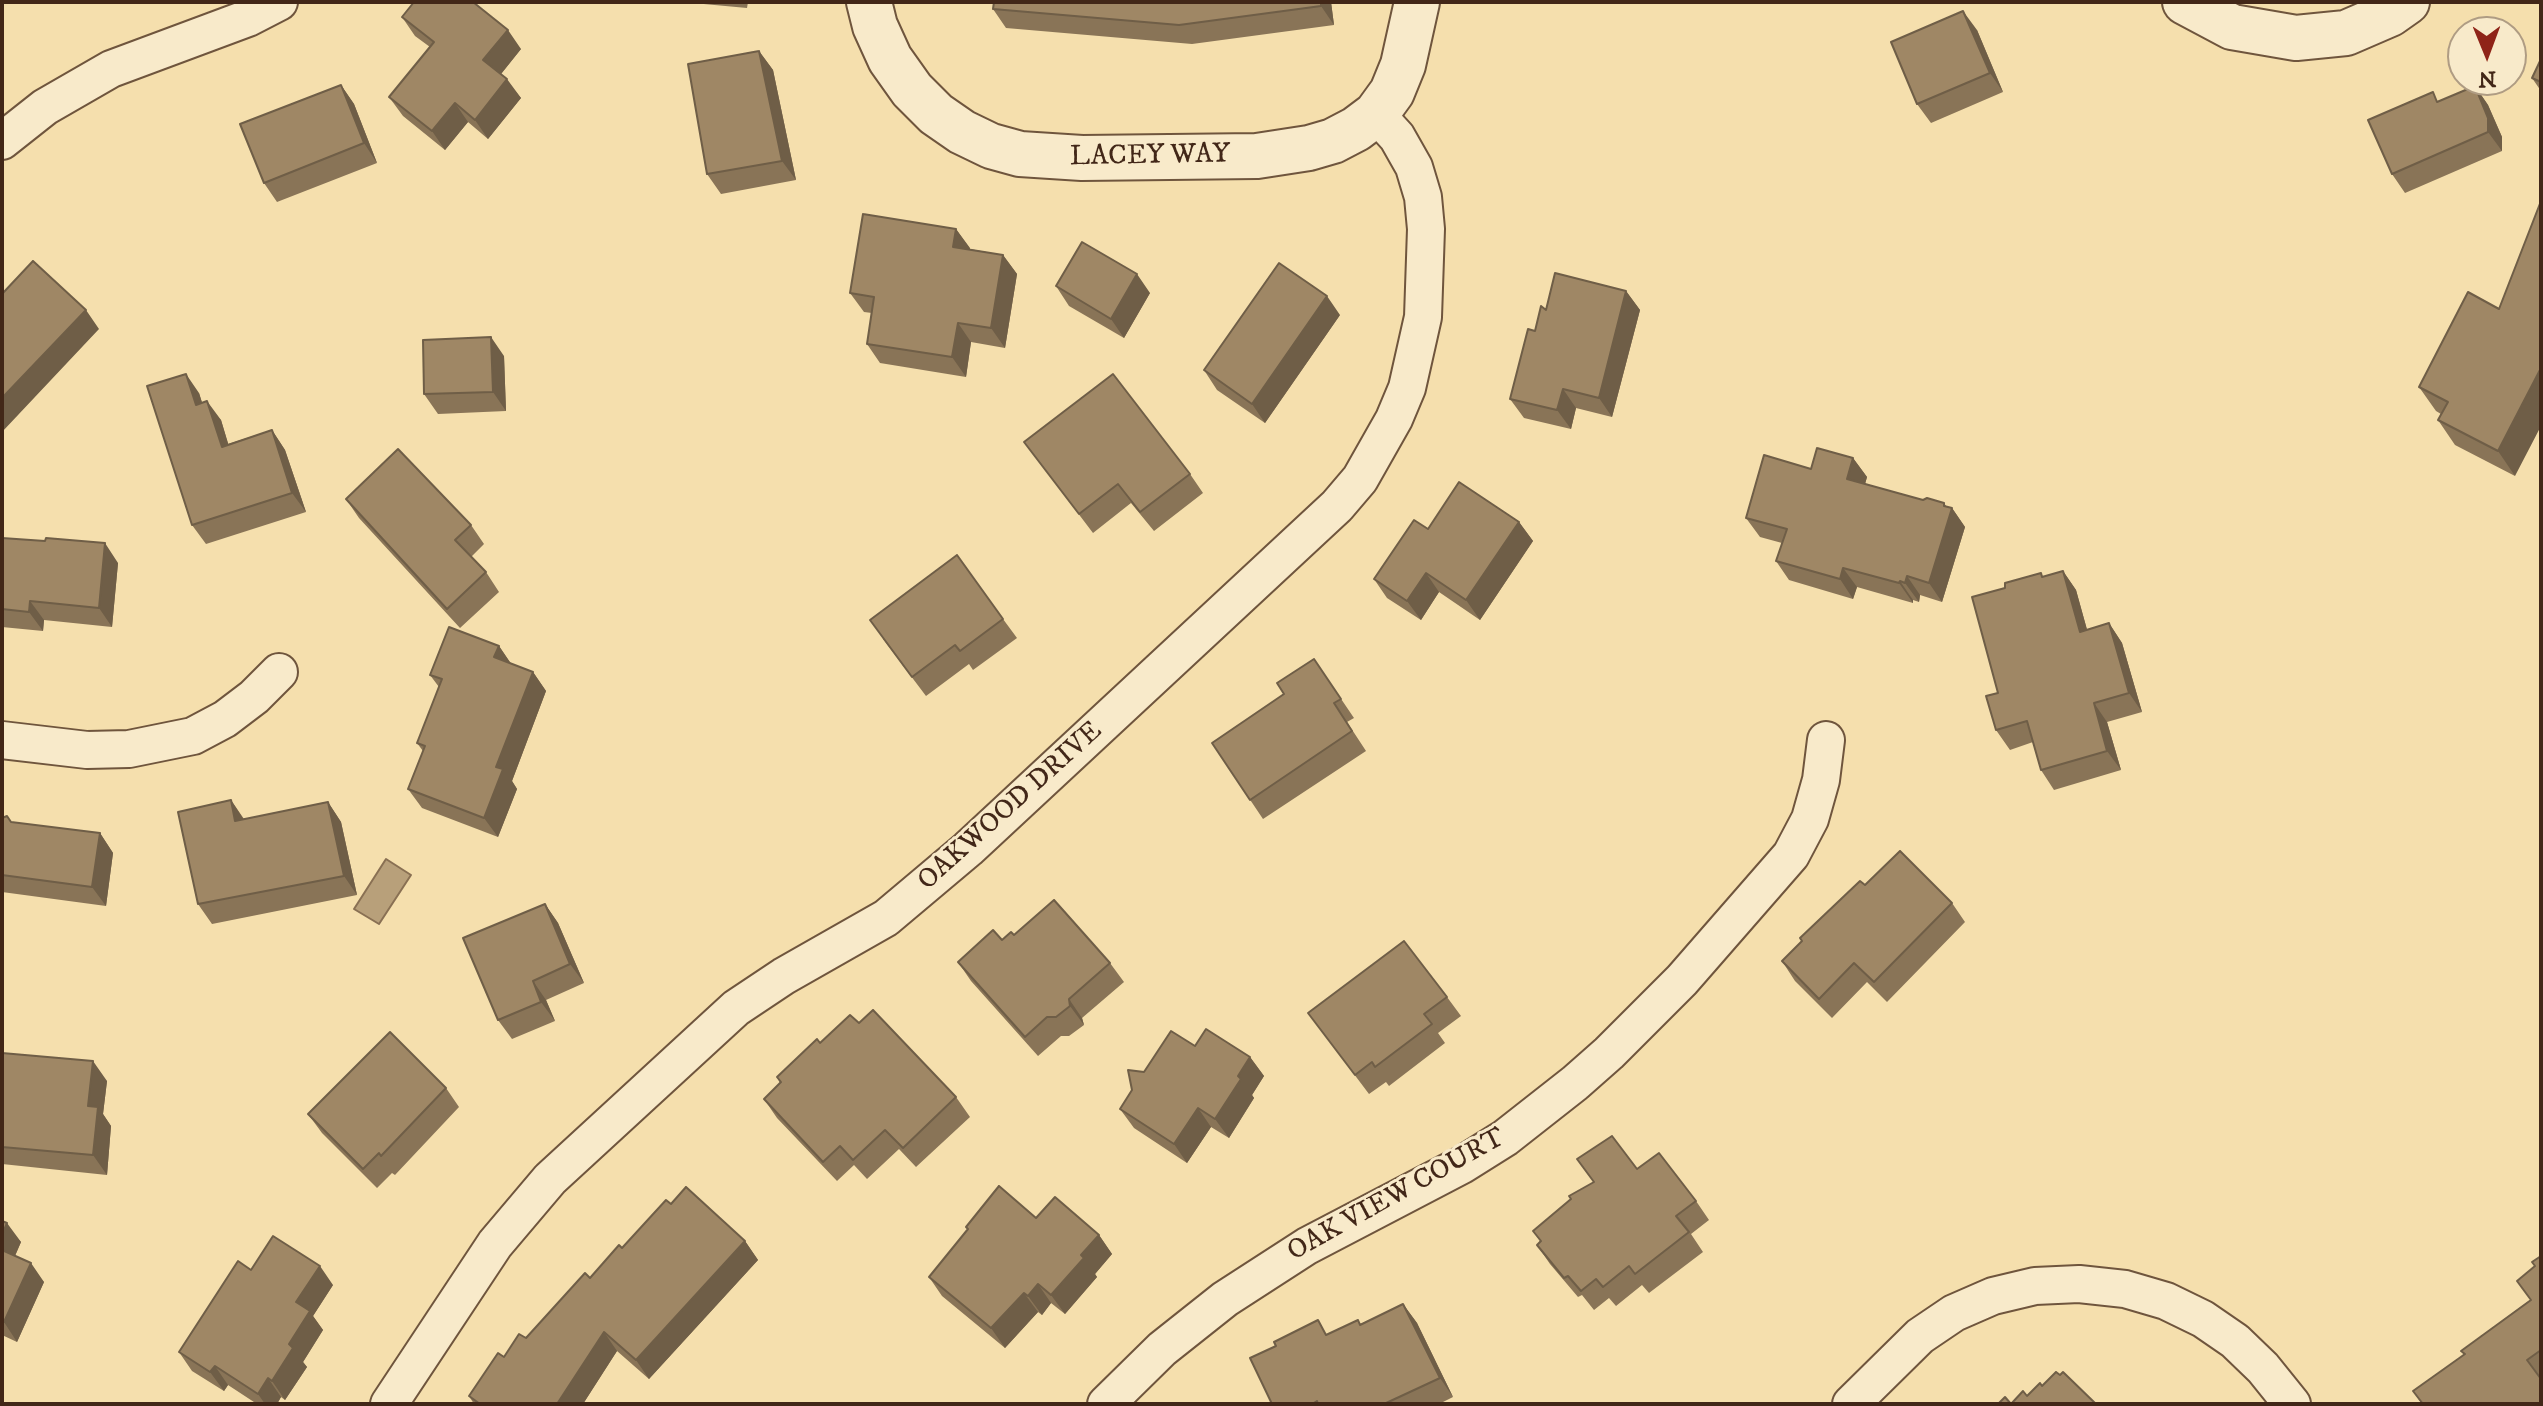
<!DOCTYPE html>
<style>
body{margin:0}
#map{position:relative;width:2543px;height:1406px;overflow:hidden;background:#f5dfad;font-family:"IM FELL DW Pica",serif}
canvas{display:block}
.frame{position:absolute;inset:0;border:4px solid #422718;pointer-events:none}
.north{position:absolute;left:2447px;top:16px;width:80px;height:80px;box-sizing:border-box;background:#f8eaca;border:2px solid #af9c83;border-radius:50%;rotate:179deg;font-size:22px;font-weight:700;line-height:32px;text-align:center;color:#422718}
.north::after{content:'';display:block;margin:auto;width:28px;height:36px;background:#8f2418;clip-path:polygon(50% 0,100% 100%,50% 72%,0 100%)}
</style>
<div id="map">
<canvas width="2543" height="1406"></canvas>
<div class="frame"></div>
<div class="north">N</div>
</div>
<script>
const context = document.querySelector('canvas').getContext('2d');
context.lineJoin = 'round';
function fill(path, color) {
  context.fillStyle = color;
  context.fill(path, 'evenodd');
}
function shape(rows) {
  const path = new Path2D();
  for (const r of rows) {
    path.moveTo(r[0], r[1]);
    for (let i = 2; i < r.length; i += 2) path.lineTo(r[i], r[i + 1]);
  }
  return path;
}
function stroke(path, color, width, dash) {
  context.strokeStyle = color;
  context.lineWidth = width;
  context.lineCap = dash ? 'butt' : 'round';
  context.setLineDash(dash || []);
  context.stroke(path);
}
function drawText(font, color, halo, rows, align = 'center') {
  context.font = font + ' "IM FELL DW Pica",serif';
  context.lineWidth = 6;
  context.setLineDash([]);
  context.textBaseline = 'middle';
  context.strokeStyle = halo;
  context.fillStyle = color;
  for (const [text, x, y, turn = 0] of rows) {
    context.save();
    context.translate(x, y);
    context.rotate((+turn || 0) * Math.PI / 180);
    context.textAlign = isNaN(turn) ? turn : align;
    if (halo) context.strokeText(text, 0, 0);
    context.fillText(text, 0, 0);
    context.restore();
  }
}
const water = shape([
 [386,859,411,875,379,924,354,909,386,859]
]);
fill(water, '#b8a07a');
stroke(water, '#897053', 2);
const minor = shape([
 [2,141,45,107,111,69,248,18,279,2],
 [2,740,87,750,129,749,193,736,225,719,254,697,279,672],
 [389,1404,495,1244,550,1179,736,1008,784,976,886,918,968,849,1337,506,1360,479,1394,419,1407,388,1423,317,1426,229,1423,197,1414,167,1397,137,1376,114],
 [1106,1404,1162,1349,1225,1299,1307,1246,1462,1165,1505,1138,1575,1083,1609,1053,1682,980,1791,855,1810,819,1821,780,1826,740],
 [1851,1404,1920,1336,1954,1313,1993,1296,2035,1286,2079,1284,2125,1289,2166,1301,2203,1319,2235,1341,2263,1368,2292,1404]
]);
const tertiary = shape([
 [869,2,875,26,890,59,912,90,936,114,962,132,991,146,1020,154,1082,158,1257,156,1309,148,1333,141,1356,129,1376,114,1392,92,1403,65,1417,2],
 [2185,2,2232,27,2296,38,2346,33,2390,14,2407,2]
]);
stroke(minor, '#6f553d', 40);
stroke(tertiary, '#6f553d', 48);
stroke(minor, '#f8eaca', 36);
stroke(tertiary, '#f8eaca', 44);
fill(shape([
 [682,2,748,2,747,8],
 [1331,2,1334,25,1192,44,1006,28,993,9],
 [402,17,521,49,501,74,521,98,488,139,468,122,445,150,403,116,389,97,430,47,415,36],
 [1977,30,2003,92,1931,123,1917,104],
 [759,51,773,70,796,180,721,194,707,174],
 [2541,59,2541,91,2532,78],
 [341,85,354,104,377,163,277,202,264,183],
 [2475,86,2488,105,2502,137,2502,151,2405,193,2392,174,2440,101],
 [956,229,970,249,1003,255,1017,274,1005,348,971,342,966,377,880,363,867,344,872,313,864,312,850,293],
 [1056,286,1150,293,1124,338,1069,306],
 [1626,291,1640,310,1612,417,1576,408,1571,429,1524,418,1510,399,1535,331,1546,310],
 [2468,292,2515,476,2455,445,2438,420,2441,414,2436,411,2419,387],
 [1340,315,1265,423,1217,390,1204,370],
 [504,356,506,411,438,414,424,394],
 [199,393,202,403,221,420,228,444,272,430,285,450,306,512,206,544,192,525],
 [1024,442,1190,474,1203,493,1154,531,1131,503,1093,533],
 [1853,458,1867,477,1865,484,1952,508,1965,527,1942,602,1920,595,1919,602,1913,600,1913,603,1857,587,1853,599,1789,580,1776,561,1782,543,1760,537,1746,518,1811,469],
 [346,499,471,525,484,544,471,557,486,572,499,592,460,628,359,518],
 [1519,522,1533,541,1480,620,1439,592,1421,620,1387,598,1374,579,1428,529],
 [2,538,118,563,112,627,44,620,43,631,2,627],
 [2063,571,2076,590,2087,630,2109,623,2122,643,2142,712,2107,722,2121,770,2054,790,2041,770,2033,742,2010,750,1996,730,2005,588,2041,573,2043,577],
 [1003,619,1017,638,973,670,969,664,926,696,883,639],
 [499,646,511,664,533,672,546,691,512,781,517,789,498,837,422,808,408,789,423,751,417,743,439,687,430,675],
 [1314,659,1354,718,1347,722,1366,751,1263,819,1212,743,1284,694],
 [231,800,244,819,328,802,341,822,357,895,212,924,198,904],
 [2,818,11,822,100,833,113,853,106,906,2,892],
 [1865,885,1952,903,1965,922,1887,1002,1867,982,1832,1018,1795,981,1782,961],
 [545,904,558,923,584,983,546,1000,555,1021,512,1039,498,1020],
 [1014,935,1110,963,1124,982,1082,1018,1084,1025,1069,1036,1061,1036,1038,1056,971,981,958,962],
 [1447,997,1461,1016,1438,1033,1445,1043,1389,1086,1386,1082,1369,1094,1308,1013],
 [859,1023,956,1097,970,1117,916,1167,899,1149,867,1179,854,1165,837,1181,777,1118,764,1099,780,1083,777,1077,820,1043],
 [1195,1046,1250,1057,1264,1076,1252,1095,1254,1098,1229,1138,1211,1127,1187,1163,1134,1128,1120,1109,1144,1072],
 [2,1053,107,1081,103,1114,111,1126,107,1175,2,1164],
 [446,1088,459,1107,395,1175,392,1173,377,1188,322,1133,308,1114],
 [1637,1169,1696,1201,1709,1220,1691,1234,1703,1252,1649,1293,1642,1285,1616,1306,1609,1298,1594,1310,1582,1295,1578,1297,1550,1264,1537,1245,1540,1241,1533,1231],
 [671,1204,745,1241,758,1260,649,1379,617,1351,583,1404,474,1404,469,1396,504,1357],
 [2,1221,21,1242,15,1256,44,1282,17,1342,2,1335],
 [966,1227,1099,1235,1112,1254,1095,1274,1097,1277,1065,1314,1051,1303,1042,1315,1038,1312,1005,1348,942,1296,929,1277,968,1230],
 [2541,1256,2541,1404,2422,1404,2413,1391,2464,1355,2461,1351,2530,1300,2535,1267],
 [251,1270,333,1285,313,1316,323,1330,303,1362,307,1367,285,1400,281,1397,277,1404,257,1404,228,1385,224,1391,192,1371,179,1352],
 [1403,1304,1417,1323,1453,1397,1439,1404,1272,1404,1276,1346,1328,1334,1358,1320,1361,1324]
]), '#897457');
fill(shape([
 [1321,2,1331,2,1334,25,1321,6],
 [1963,11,1977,30,2003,92,1990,73],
 [508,30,521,49,497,79,483,60],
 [759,51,773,70,796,180,782,161],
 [507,79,521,98,488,139,475,120],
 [341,85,354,104,377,163,364,143],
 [2475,86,2488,105,2502,137,2502,151,2488,132],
 [455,103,468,122,445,150,432,131],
 [956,229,970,248,967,266,953,247],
 [1003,255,1017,274,1005,348,991,328],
 [1137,274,1150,293,1124,338,1111,319],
 [1626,291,1640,310,1612,417,1599,398],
 [1327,296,1340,315,1265,423,1252,404],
 [86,310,99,329,2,432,2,398],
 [958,323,971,342,966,377,952,357],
 [491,337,504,356,506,411,493,392],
 [2541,368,2541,426,2515,476,2498,451],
 [186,374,199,393,209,424,196,405],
 [1563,389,1576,408,1571,429,1557,410],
 [207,401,221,420,235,466,222,447],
 [272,430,285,450,306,512,292,493],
 [1853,458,1867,477,1861,498,1847,479],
 [1944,503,1950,512,1952,508,1965,527,1942,602,1929,583,1944,506],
 [1519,522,1533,541,1480,620,1466,600],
 [105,543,118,563,112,627,99,608],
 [1843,568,1857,587,1853,599,1840,579],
 [2063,571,2076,590,2093,651,2080,632],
 [1426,573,1439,592,1421,620,1407,601],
 [1907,576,1920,595,1919,602,1905,583],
 [1900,581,1913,600,1913,603,1899,583],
 [30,601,44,620,43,631,29,612],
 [2109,623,2122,643,2142,712,2129,693],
 [499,646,512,665,494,657],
 [533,672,546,691,512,781,517,789,498,837,484,818,496,767],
 [2094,703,2107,722,2121,770,2107,751],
 [231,800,244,820,235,821],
 [328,802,341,822,357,895,344,876],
 [100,833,113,853,106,906,92,887],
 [545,904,558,923,584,983,570,964],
 [533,981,546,1000,555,1021,541,1002],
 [1069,999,1082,1018,1084,1025,1070,1006],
 [1250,1057,1264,1076,1252,1095,1254,1098,1229,1138,1215,1119,1238,1076],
 [93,1061,107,1081,103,1114,111,1126,107,1175,93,1155,88,1106],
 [1198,1108,1211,1127,1187,1163,1174,1144],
 [7,1223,21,1242,10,1267,2,1256,2,1235],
 [1099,1235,1112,1254,1095,1274,1097,1277,1065,1314,1051,1295,1081,1255],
 [745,1241,758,1260,649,1379,636,1360],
 [31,1263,44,1282,17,1342,4,1322],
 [320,1266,333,1285,313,1316,323,1330,303,1362,307,1367,285,1400,272,1381,296,1302],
 [1038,1284,1051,1303,1042,1315,1028,1296],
 [1024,1293,1038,1312,1005,1348,991,1328],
 [1403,1304,1417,1323,1453,1397,1440,1378],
 [604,1332,617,1351,583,1404,557,1404],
 [215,1366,228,1385,224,1391,210,1372],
 [268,1378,281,1397,277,1404,265,1404,258,1394]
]), '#6f5e47');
const building = shape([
 [414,2,473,2,508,30,483,60,507,79,475,120,455,103,432,131,389,97,434,42,402,17,414,2],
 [994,2,1321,2,1321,6,1179,25,993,9,994,2],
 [1963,11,1990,73,1917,104,1891,42,1963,11],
 [759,51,782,161,707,174,688,64,759,51],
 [2541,59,2541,82,2532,78,2541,59],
 [341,85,364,143,264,183,240,124,341,85],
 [2475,86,2488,118,2488,132,2392,174,2368,120,2433,92,2437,102,2475,86],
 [2541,201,2541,368,2498,451,2438,420,2448,402,2419,387,2468,292,2499,309,2541,201],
 [863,214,956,229,953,247,1003,255,991,328,958,323,952,357,867,344,874,297,850,293,863,214],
 [1082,242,1137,274,1111,319,1056,286,1082,242],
 [33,261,86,310,2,398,2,294,33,261],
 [1279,263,1327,296,1252,404,1204,370,1279,263],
 [1555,273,1626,291,1599,398,1563,389,1557,410,1510,399,1528,329,1535,331,1541,306,1546,310,1555,273],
 [491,337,493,392,424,394,423,340,491,337],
 [186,374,196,405,207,401,222,447,272,430,292,493,192,525,147,386,186,374],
 [1113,374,1190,474,1140,512,1118,484,1079,514,1024,442,1113,374],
 [1817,448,1853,458,1847,479,1923,500,1927,498,1944,503,1944,506,1952,508,1929,583,1907,576,1905,583,1900,581,1899,583,1843,568,1840,579,1776,561,1787,529,1746,518,1764,455,1811,469,1817,448],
 [398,449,471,525,455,540,486,572,447,609,346,499,398,449],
 [1459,482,1519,522,1466,600,1426,573,1407,601,1374,579,1414,520,1428,529,1459,482],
 [2,538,45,541,46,538,105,543,99,608,30,601,29,612,2,609,2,538],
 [957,555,1003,619,960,651,955,645,912,677,870,620,957,555],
 [2063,571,2080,632,2109,623,2129,693,2094,703,2107,751,2041,770,2027,721,1996,730,1986,696,1998,693,1972,597,2005,588,2005,583,2041,573,2042,577,2063,571],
 [449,627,499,646,494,657,533,672,496,767,503,769,484,818,408,789,425,746,417,743,442,679,430,675,449,627],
 [1314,659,1341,699,1334,703,1352,731,1250,800,1212,743,1284,694,1277,683,1314,659],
 [231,800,235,821,328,802,344,876,198,904,178,812,231,800],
 [7,816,11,822,100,833,92,887,2,875,2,818,7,816],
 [1900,851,1952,903,1874,982,1854,963,1819,999,1782,961,1802,941,1800,938,1860,881,1865,885,1900,851],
 [1054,900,1110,963,1069,999,1070,1006,1056,1017,1047,1017,1025,1037,958,962,993,930,1002,940,1011,932,1014,935,1054,900],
 [545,904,570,964,533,981,541,1002,498,1020,463,938,545,904],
 [1404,941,1447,997,1424,1014,1432,1024,1375,1067,1372,1062,1355,1075,1308,1013,1404,941],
 [873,1010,956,1097,903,1148,885,1130,853,1160,840,1146,823,1162,764,1099,781,1082,777,1077,817,1039,820,1043,850,1015,859,1023,873,1010],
 [1206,1029,1250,1057,1238,1076,1241,1079,1215,1119,1198,1108,1174,1144,1120,1109,1132,1090,1128,1070,1144,1072,1171,1031,1195,1046,1206,1029],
 [390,1032,446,1088,381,1156,379,1153,363,1169,308,1114,390,1032],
 [2,1053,93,1061,88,1106,98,1107,93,1155,2,1147,2,1053],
 [1612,1136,1637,1169,1659,1153,1696,1201,1676,1216,1689,1232,1635,1274,1629,1266,1603,1287,1596,1279,1581,1291,1568,1276,1564,1278,1537,1245,1541,1241,1533,1231,1571,1199,1569,1196,1594,1182,1577,1159,1612,1136],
 [999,1186,1036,1218,1055,1197,1099,1235,1081,1255,1084,1258,1051,1295,1038,1284,1028,1296,1024,1293,991,1328,929,1277,968,1229,966,1227,999,1186],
 [686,1187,745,1241,636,1360,604,1332,557,1404,480,1404,469,1396,498,1353,504,1357,519,1334,526,1338,585,1273,590,1278,619,1245,622,1248,666,1200,671,1204,686,1187],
 [2,1221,7,1223,2,1235,2,1221],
 [273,1236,320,1266,296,1302,310,1311,289,1344,293,1348,272,1381,268,1378,258,1394,215,1366,210,1372,179,1352,238,1261,251,1270,273,1236],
 [2,1250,31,1263,4,1322,2,1322,2,1250],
 [2541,1256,2541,1350,2527,1360,2541,1379,2541,1404,2423,1404,2413,1391,2465,1354,2461,1351,2531,1300,2517,1281,2535,1266,2532,1262,2541,1256],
 [1403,1304,1440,1378,1384,1404,1318,1404,1317,1401,1312,1404,1272,1404,1250,1358,1276,1346,1274,1342,1318,1320,1326,1335,1358,1320,1360,1325,1403,1304],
 [2056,1372,2060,1375,2063,1372,2096,1404,1998,1404,2005,1397,2011,1404,2023,1391,2027,1396,2040,1383,2042,1386,2056,1372]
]);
fill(building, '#9f8765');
stroke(building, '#6f5e47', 2);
drawText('28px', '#422718', '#f8eaca', [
 ["LACEY WAY",1150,157,-1],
 ["OAKWOOD DRIVE",1011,807,-42],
 ["OAK VIEW COURT",1397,1196,-29]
]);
</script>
